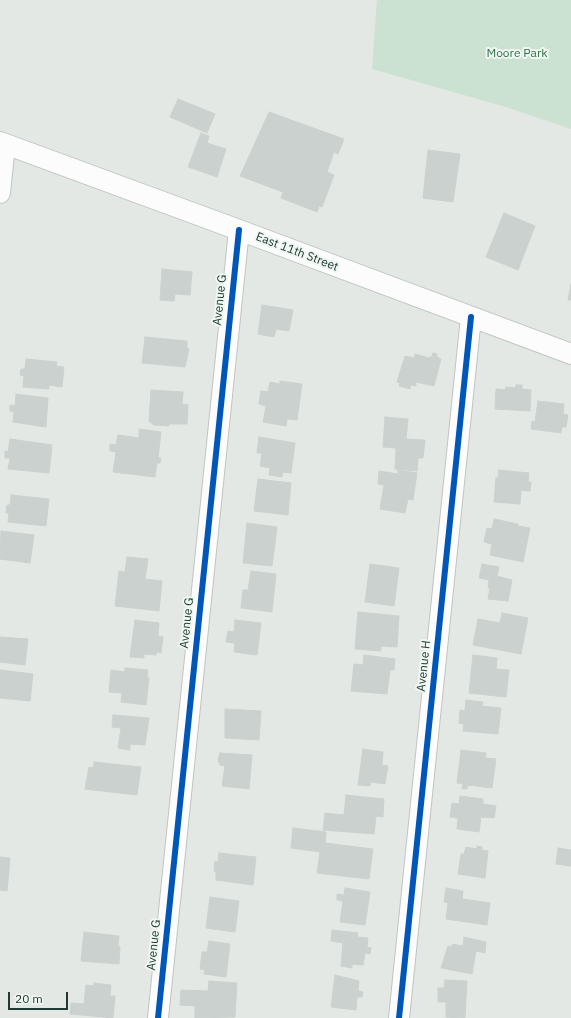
<!DOCTYPE html>
<style>
body{margin:0}
#map{position:relative;width:571px;height:1018px;overflow:hidden;background:#e3e8e5;font-family:"IBM Plex Sans",sans-serif}
canvas{display:block}
.scale{position:absolute;left:8px;top:992px;width:60px;height:18px;box-sizing:border-box;border:2px solid #203b33;border-top:0;padding-left:5px;font-size:12px;line-height:14px;white-space:nowrap;color:#203b33;-webkit-text-stroke:3px #f0f7f3;paint-order:stroke}
</style>
<div id="map">
<canvas width="571" height="1018"></canvas>
<div class="scale">20 m</div>
</div>
<script>
const context = document.querySelector('canvas').getContext('2d');
context.lineJoin = 'round';
function fill(path, color) {
  context.fillStyle = color;
  context.fill(path, 'evenodd');
}
function shape(rows) {
  const path = new Path2D();
  for (const r of rows) {
    path.moveTo(r[0], r[1]);
    for (let i = 2; i < r.length; i += 2) path.lineTo(r[i], r[i + 1]);
  }
  return path;
}
function stroke(path, color, width, dash) {
  context.strokeStyle = color;
  context.lineWidth = width;
  context.lineCap = dash ? 'butt' : 'round';
  context.setLineDash(dash || []);
  context.stroke(path);
}
function drawText(font, color, halo, rows, align = 'center') {
  context.font = font + ' "IBM Plex Sans",sans-serif';
  context.lineWidth = 4;
  context.setLineDash([]);
  context.textBaseline = 'middle';
  context.strokeStyle = halo;
  context.fillStyle = color;
  for (const [text, x, y, turn = 0] of rows) {
    context.save();
    context.translate(x, y);
    context.rotate((+turn || 0) * Math.PI / 180);
    context.textAlign = isNaN(turn) ? turn : align;
    if (halo) context.strokeText(text, 0, 0);
    context.fillText(text, 0, 0);
    context.restore();
  }
}
fill(shape([
 [377,0,571,0,571,129,506,107,372,69]
]), '#cbe1d1');
const building = shape([
 [178,99,215,114,207,133,170,117,178,99],
 [269,112,344,139,338,154,334,152,327,172,334,175,322,207,319,206,317,212,281,198,283,192,240,176,269,112],
 [201,133,209,136,207,143,226,149,217,177,188,167,201,133],
 [428,150,460,154,453,202,423,198,428,150],
 [504,213,535,226,518,270,486,257,504,213],
 [162,269,192,272,190,295,175,294,174,301,160,300,162,269],
 [571,284,571,300,568,300,571,284],
 [262,305,293,310,289,331,276,329,274,337,258,334,262,305],
 [145,337,187,341,187,348,189,349,185,367,142,363,145,337],
 [433,353,437,354,437,357,441,359,434,386,416,382,416,386,411,385,410,389,399,386,400,383,397,382,405,356,414,358,415,354,429,358,432,356,433,353],
 [26,359,57,362,56,366,64,367,62,387,49,385,49,389,23,387,24,376,20,375,21,369,25,369,26,359],
 [280,381,302,384,297,420,287,419,286,426,263,422,266,406,259,404,261,391,268,392,270,382,280,384,280,381],
 [516,385,522,385,522,389,531,390,530,411,495,409,496,389,505,390,506,387,515,388,516,385],
 [151,390,183,392,182,404,188,405,187,424,169,424,169,426,154,425,149,421,151,390],
 [16,394,48,398,46,427,13,422,14,412,10,411,10,405,15,406,16,394],
 [538,401,564,404,563,414,568,415,566,427,562,427,561,433,531,429,532,421,535,422,538,401],
 [385,417,408,419,406,439,425,440,423,458,418,458,417,471,395,469,396,448,383,447,385,417],
 [139,429,161,432,158,458,161,458,160,463,157,463,155,477,113,472,116,452,110,451,110,444,116,445,118,435,139,438,139,429],
 [259,437,295,443,291,473,283,472,282,477,269,475,270,468,260,466,262,453,257,453,259,437],
 [10,439,52,445,49,473,8,469,10,458,5,458,5,451,8,452,10,439],
 [398,470,417,473,413,500,408,499,405,513,380,509,384,485,378,484,379,471,398,474,398,470],
 [499,470,529,473,528,482,531,482,530,491,521,490,520,504,494,502,496,477,498,478,499,470],
 [258,479,291,483,288,515,254,511,258,479],
 [11,495,49,499,46,526,8,522,9,513,6,513,7,505,10,505,11,495],
 [494,519,518,524,518,526,530,528,523,562,490,555,492,544,484,542,487,528,492,529,494,519],
 [247,523,277,527,272,566,243,563,247,523],
 [1,531,34,535,30,563,0,559,1,531],
 [127,557,148,559,145,579,162,581,159,611,115,606,119,571,125,572,127,557],
 [370,564,399,568,394,606,365,602,370,564],
 [482,564,499,567,497,576,512,580,508,601,488,599,490,588,488,588,489,580,479,578,482,564],
 [251,571,276,574,272,612,241,608,243,590,248,590,251,571],
 [358,612,399,616,397,647,381,646,381,651,355,649,358,612],
 [502,613,528,618,521,654,473,645,478,619,500,623,502,613],
 [135,620,159,623,158,636,163,637,161,653,157,652,156,655,144,654,144,658,130,657,135,620],
 [235,620,261,623,257,655,234,652,235,643,226,642,228,631,234,632,235,620],
 [0,637,28,639,25,665,0,662,0,637],
 [364,655,395,659,394,670,390,670,387,694,351,691,354,664,363,665,364,655],
 [473,655,497,658,496,669,509,670,506,697,469,693,473,655],
 [125,668,148,670,147,677,149,678,146,705,121,702,122,693,109,692,111,670,125,672,125,668],
 [0,670,33,674,30,701,0,698,0,670],
 [466,700,483,702,482,706,501,708,498,734,463,731,464,724,459,723,460,710,465,711,466,700],
 [225,709,261,711,259,740,225,738,225,709],
 [113,715,149,718,145,745,130,744,130,750,118,748,121,728,112,727,113,715],
 [363,749,383,752,382,765,388,766,385,784,371,782,370,786,358,785,363,749],
 [461,750,486,753,485,758,496,759,492,788,468,785,467,789,462,789,463,784,457,783,461,750],
 [220,753,252,755,249,789,222,786,225,766,220,765,218,760,220,753],
 [94,762,141,767,137,795,85,789,89,767,93,768,94,762],
 [346,795,384,799,383,817,376,816,374,834,323,830,325,813,344,815,346,795],
 [460,796,483,799,483,804,496,806,494,818,481,817,479,832,457,829,458,818,450,817,452,803,459,804,460,796],
 [293,828,326,832,325,843,373,849,369,879,317,873,320,852,291,848,293,828],
 [477,846,482,847,482,850,488,851,485,878,458,874,461,854,464,854,466,847,477,849,477,846],
 [558,848,571,850,571,866,556,864,558,848],
 [219,853,256,857,253,885,216,880,216,872,214,871,215,861,218,862,219,853],
 [0,857,10,858,7,891,0,890,0,857],
 [345,888,370,892,365,925,340,922,343,901,337,900,337,894,344,895,345,888],
 [446,888,463,891,462,899,490,903,487,925,446,919,448,903,444,902,446,888],
 [210,897,239,901,235,932,206,928,210,897],
 [332,930,358,933,357,937,368,938,367,947,371,948,370,954,365,953,363,965,352,964,352,968,341,966,343,943,331,941,332,930],
 [84,932,119,936,118,946,120,947,119,964,81,961,84,932],
 [464,937,486,942,485,953,476,951,472,974,441,968,448,946,452,947,452,944,463,946,464,937],
 [209,941,230,944,226,977,204,974,205,970,200,969,202,952,207,952,209,941],
 [335,975,359,981,358,991,363,992,362,997,357,997,356,1010,331,1007,335,975],
 [445,980,467,981,465,1018,446,1017,446,1002,438,1002,438,988,444,988,445,980],
 [209,981,237,983,235,1017,195,1018,195,1006,180,1005,181,990,208,991,209,981],
 [94,983,111,985,110,996,115,996,113,1018,70,1014,71,1003,84,1004,86,985,94,986,94,983]
]);
fill(building, '#cbd1ce');
stroke(building, '#cbd1ce', 1);
const minor = shape([
 [0,142,239,230,571,354],
 [0,193,5,144],
 [158,1018,239,230],
 [399,1018,471,317]
]);
stroke(minor, '#c0c5c2', 22);
stroke(minor, '#fbfcfb', 20);
stroke(shape([
 [158,1018,239,230],
 [399,1018,471,317]
]), '#0057b8', 6);
drawText('12px', '#2b7244', '#f0f7f3', [
 ["Moore Park",517,54]
]);
drawText('12px', '#203b33', '#f0f7f3', [
 ["East 11th Street",297,252,21],
 ["Avenue G",220,300,-84],
 ["Avenue G",187,623,-84],
 ["Avenue H",424,666,-84],
 ["Avenue G",154,945,-84]
]);
</script>
